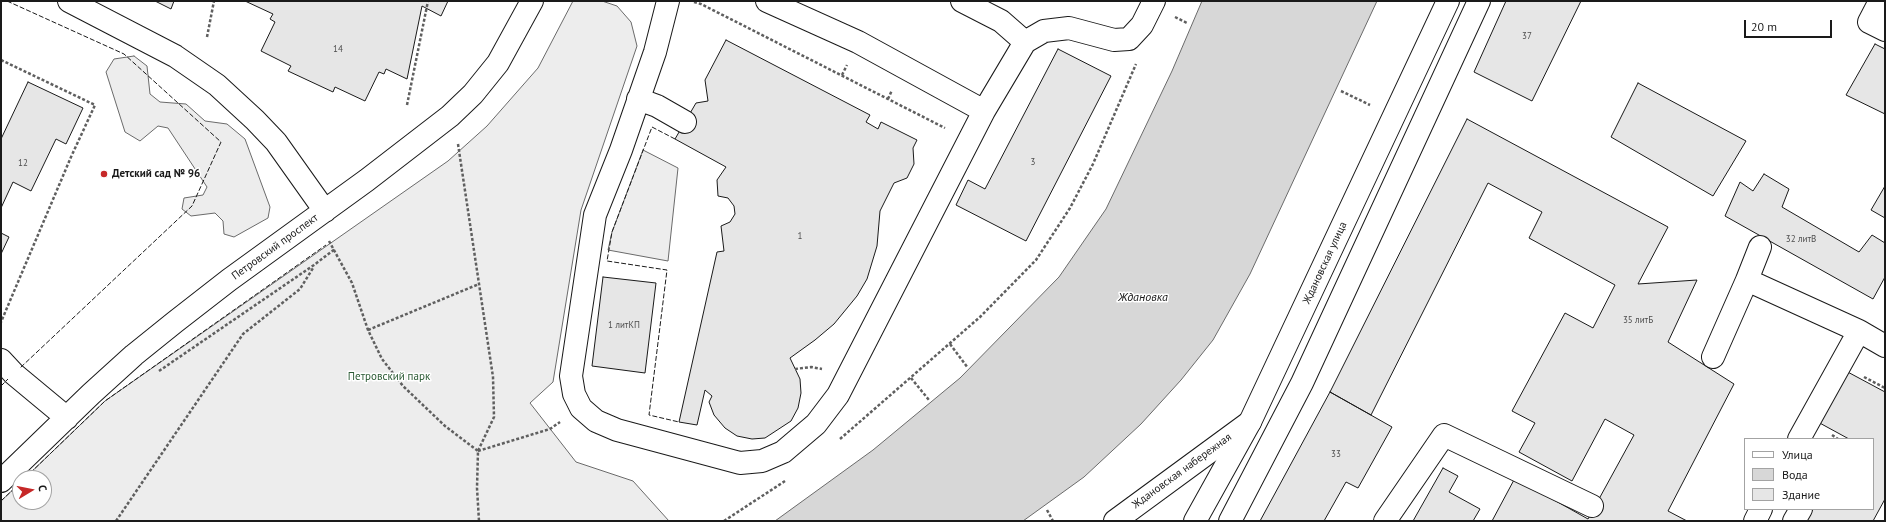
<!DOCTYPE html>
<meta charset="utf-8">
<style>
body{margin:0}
#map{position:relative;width:1886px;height:522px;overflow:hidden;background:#fff;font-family:"PT Sans",sans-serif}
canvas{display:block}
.frame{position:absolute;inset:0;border:2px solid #1a1a1a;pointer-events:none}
.legend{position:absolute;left:1744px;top:438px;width:130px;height:72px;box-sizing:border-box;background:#fff;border:1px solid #a3a3a3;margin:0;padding:5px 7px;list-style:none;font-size:12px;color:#1a1a1a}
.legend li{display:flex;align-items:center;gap:8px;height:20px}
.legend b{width:20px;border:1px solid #a3a3a3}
.north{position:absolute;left:12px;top:470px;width:40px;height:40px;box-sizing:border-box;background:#fff;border:1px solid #a3a3a3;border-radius:50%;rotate:80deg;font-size:11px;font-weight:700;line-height:16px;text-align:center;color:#1a1a1a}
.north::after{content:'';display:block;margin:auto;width:14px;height:18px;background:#c62828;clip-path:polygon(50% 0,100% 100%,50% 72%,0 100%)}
.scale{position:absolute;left:1744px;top:20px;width:88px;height:18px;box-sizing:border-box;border:2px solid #1a1a1a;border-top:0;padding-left:5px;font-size:12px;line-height:14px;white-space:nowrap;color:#1a1a1a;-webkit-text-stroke:3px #fff;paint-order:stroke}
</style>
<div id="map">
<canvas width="1886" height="522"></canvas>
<div class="frame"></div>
<ul class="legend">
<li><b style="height:5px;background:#fff"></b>Улица</li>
<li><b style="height:11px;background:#d7d7d7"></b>Вода</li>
<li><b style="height:11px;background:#e6e6e6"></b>Здание</li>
</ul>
<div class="north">С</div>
<div class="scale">20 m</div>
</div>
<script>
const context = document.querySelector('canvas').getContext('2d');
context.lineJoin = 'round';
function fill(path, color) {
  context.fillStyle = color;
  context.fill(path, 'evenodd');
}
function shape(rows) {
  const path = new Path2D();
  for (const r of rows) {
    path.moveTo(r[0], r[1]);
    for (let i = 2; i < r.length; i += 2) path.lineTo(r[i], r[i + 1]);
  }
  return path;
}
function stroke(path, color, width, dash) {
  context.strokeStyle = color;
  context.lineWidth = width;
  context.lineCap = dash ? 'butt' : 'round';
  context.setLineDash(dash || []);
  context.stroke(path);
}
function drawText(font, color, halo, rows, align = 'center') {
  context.font = font + ' "PT Sans",sans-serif';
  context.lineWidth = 3;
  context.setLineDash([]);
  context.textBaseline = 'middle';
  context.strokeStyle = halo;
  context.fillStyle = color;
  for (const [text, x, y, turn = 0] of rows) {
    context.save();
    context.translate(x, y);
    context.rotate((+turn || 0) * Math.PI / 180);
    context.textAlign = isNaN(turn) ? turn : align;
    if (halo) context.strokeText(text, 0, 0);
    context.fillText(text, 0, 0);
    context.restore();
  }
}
const built = shape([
 [573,1,602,1,617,6,631,22,637,46,581,210,553,382,530,403,576,462,633,481,669,521,1,521,1,501,20,483,20,502,44,502,44,478,25,478,105,401,448,161,487,126,538,68,573,1],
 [134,56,147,66,150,94,160,102,186,104,205,121,227,124,245,139,270,207,268,218,234,237,224,234,223,221,215,213,191,216,182,209,184,198,203,195,207,187,168,128,158,126,140,141,125,132,106,72,114,59,134,56],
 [643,150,678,168,668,261,608,250,612,232,643,150]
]);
fill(built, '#ededed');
stroke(built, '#6a6a6a', 1);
const water = shape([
 [1202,1,1377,1,1250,274,1213,340,1181,380,1141,424,1084,477,1023,521,775,521,873,450,960,378,1059,277,1106,209,1172,71,1202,1]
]);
fill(water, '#d7d7d7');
stroke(water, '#6a6a6a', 1);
const building = shape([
 [155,1,174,1,171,9,155,1],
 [245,1,448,1,441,16,422,6,407,79,386,69,384,74,379,72,365,101,335,87,333,92,288,71,291,66,261,51,275,22,270,19,273,14,245,1],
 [1506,1,1581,1,1532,101,1474,72,1506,1],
 [726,40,870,115,866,122,878,129,881,122,917,140,913,148,914,164,907,178,894,183,880,211,877,246,867,279,857,296,834,324,815,340,790,358,800,379,801,393,798,408,791,421,765,438,752,439,737,436,725,428,714,415,709,402,712,396,705,390,697,425,679,422,717,252,724,251,721,226,730,222,735,214,734,206,728,198,718,196,717,180,726,167,675,139,696,103,708,101,705,80,726,40],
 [1875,44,1885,49,1885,114,1846,95,1875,44],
 [1058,49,1111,76,1026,241,956,205,968,180,985,189,1058,49],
 [28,82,83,108,66,144,56,139,31,191,13,182,1,208,1,139,28,82],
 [1638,83,1746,141,1713,196,1611,137,1638,83],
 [1467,119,1668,227,1638,284,1697,280,1668,342,1734,384,1668,511,1687,521,1492,521,1515,478,1588,519,1634,435,1605,419,1572,481,1519,452,1535,423,1512,411,1565,313,1593,328,1615,285,1529,238,1542,212,1488,183,1371,415,1330,392,1467,119],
 [1764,174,1789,189,1782,207,1859,252,1872,235,1885,243,1885,277,1873,299,1725,216,1740,182,1753,191,1764,174],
 [1885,186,1885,218,1871,210,1885,186],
 [1,233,9,237,1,254,1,233],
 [603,277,656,283,645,373,592,366,603,277],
 [1844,370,1885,392,1885,499,1873,521,1806,521,1813,509,1873,509,1873,439,1849,439,1816,421,1844,370],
 [1330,392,1392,427,1358,488,1346,482,1324,521,1260,521,1330,392],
 [1443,468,1458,476,1449,492,1480,509,1473,521,1413,521,1443,468]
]);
fill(building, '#e6e6e6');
stroke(building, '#1a1a1a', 1);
const minor = shape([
 [69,1,175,56,217,85,255,120,276,142,325,211],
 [668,1,655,52,621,150,595,215,571,376,574,394,581,408,596,421,617,430,740,463,762,461,783,452,816,424,838,395,984,111],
 [767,1,858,42,984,111,1025,42,1044,31,1069,28,1114,40,1129,39,1142,25,1154,1],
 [962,1,1001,21,1025,42],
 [1880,1,1869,22,1885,30],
 [638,99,657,106,685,122],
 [1760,247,1747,280,1859,331],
 [1713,357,1747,280],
 [1,360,14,374,67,418],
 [1799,439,1859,331,1885,346],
 [1,481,91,394,134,355,175,322,229,280,367,180,450,116,473,94,498,63,532,1],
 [1115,521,1250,422],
 [1385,521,1444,435,1592,506],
 [1755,521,1761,509],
 [1794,521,1801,509]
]);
const major = shape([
 [1195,521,1250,422,1448,1],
 [1230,521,1302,383,1479,1]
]);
stroke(minor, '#1a1a1a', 24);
stroke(major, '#1a1a1a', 24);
stroke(shape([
 [694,2,701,4,945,128],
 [1175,17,1187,23],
 [207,37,214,1],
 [1,60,95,105,71,157,1,322],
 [842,75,847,65],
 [1341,91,1370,105],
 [888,99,892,90],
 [407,105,428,1],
 [458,144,493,377,494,417,478,451],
 [329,241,352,283,368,330,382,359,403,386,445,426,478,451,477,488,479,521],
 [368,330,479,284],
 [950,344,968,368],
 [795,369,811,367,822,369],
 [159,371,314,265,335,249],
 [1864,377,1885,388],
 [911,378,929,400],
 [1832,435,1838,439],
 [840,439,980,317,1036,260,1070,208,1093,164,1136,64],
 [478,451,550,429,560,422],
 [1047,510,1053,521],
 [116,521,243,334,300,289,313,268],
 [724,521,785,481]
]), '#5f5f5f', 2.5, [3, 2]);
stroke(minor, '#fff', 22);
stroke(major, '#fff', 22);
stroke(shape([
 [7,1,124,54,221,142,192,206,20,368],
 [675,139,652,127,612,232,607,261,667,270,649,415,679,422],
 [1,386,8,379],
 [25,478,105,401,326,245],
 [1,501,20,483]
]), '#1a1a1a', 1, [5, 2]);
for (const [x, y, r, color] of [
 [104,174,4,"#c62828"]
]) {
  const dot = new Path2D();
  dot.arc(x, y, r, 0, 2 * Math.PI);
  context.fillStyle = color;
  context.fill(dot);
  stroke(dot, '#fff', 1.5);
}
drawText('9px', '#4d4d4d', null, [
 ["37",1527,36],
 ["14",338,49],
 ["3",1033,162],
 ["12",23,163],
 ["1",800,236],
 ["32 литВ",1801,239],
 ["35 литБ",1638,320],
 ["1 литКП",624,325],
 ["33",1336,454]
]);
drawText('bold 11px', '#1a1a1a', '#fff', [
 ["Детский сад № 96",112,174]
], 'left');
drawText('11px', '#1a1a1a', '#fff', [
 ["Петровский проспект",275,247,-36],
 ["Ждановская улица",1325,263,-65],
 ["Ждановская набережная",1182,471,-36]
]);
drawText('11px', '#2b5a34', '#fff', [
 ["Петровский парк",389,377]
]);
drawText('italic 12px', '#1a1a1a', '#fff', [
 ["Ждановка",1143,298]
]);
</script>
